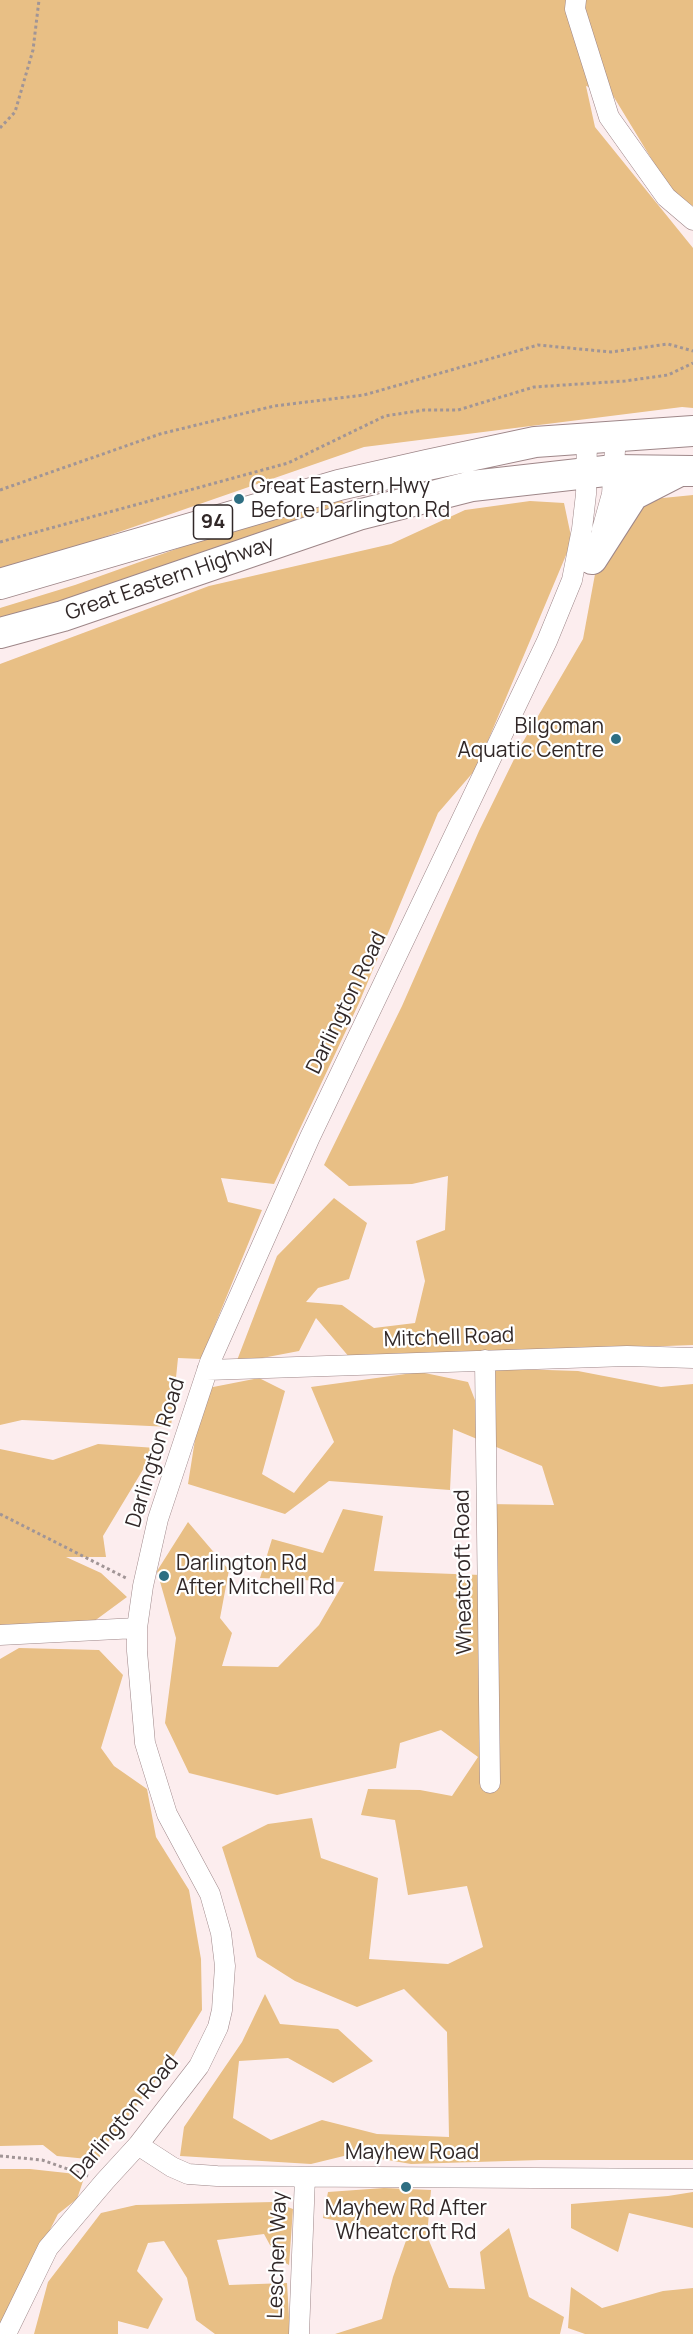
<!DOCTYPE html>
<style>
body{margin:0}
canvas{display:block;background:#fcedee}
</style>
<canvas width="693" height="2334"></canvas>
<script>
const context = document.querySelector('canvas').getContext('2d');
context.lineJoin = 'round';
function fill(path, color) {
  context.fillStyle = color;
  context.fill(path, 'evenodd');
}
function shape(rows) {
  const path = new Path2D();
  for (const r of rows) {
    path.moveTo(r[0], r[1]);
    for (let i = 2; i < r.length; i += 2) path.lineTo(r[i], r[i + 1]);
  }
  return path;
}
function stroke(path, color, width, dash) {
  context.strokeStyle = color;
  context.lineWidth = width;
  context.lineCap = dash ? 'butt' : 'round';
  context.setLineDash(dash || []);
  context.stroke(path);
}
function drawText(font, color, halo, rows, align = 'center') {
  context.font = font + ' Manrope,sans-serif';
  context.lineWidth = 4.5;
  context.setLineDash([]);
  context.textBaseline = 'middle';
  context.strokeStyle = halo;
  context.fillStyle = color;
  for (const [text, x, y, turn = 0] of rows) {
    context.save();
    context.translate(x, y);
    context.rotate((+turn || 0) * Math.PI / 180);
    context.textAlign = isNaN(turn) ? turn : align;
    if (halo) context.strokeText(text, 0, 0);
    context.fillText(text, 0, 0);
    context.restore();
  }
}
fill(shape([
 [0,0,693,0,693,206,674,196,612,94,586,86,595,127,693,248,693,408,682,407,364,447,44,558,0,568],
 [693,495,693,1345,350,1358,316,1318,299,1351,236,1363,277,1256,334,1198,367,1223,349,1279,318,1288,306,1302,342,1305,374,1328,415,1323,425,1281,416,1241,445,1230,448,1176,412,1184,349,1186,324,1165,402,1006,479,831,520,747,583,639,598,558,643,500],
 [339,497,347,507,316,524,0,619,0,608,75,585,266,517],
 [530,501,564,503,572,541,476,769,438,813,359,1003,274,1184,221,1178,228,1202,262,1210,201,1359,178,1358,171,1427,22,1420,0,1425,0,664,209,586,391,544,465,510],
 [486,1368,578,1371,661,1387,693,1384,693,2160,540,2160,411,2164,352,2154,311,2164,180,2156,184,2127,242,2042,265,1994,280,2024,338,2029,373,2061,333,2083,288,2058,239,2061,233,2118,271,2140,322,2120,377,2134,449,2137,447,2032,404,1989,357,2007,295,1981,257,1957,222,1847,268,1824,312,1818,321,1858,378,1878,369,1959,448,1964,483,1947,467,1886,408,1895,395,1820,361,1815,368,1789,420,1790,452,1796,478,1757,441,1730,400,1743,396,1768,277,1795,189,1773,165,1723,176,1638,157,1571,188,1522,229,1570,220,1618,232,1633,222,1666,278,1667,319,1625,344,1582,260,1578,272,1539,323,1553,343,1509,383,1516,374,1571,481,1575,487,1504,554,1505,542,1466,453,1429,450,1490,329,1481,285,1514,188,1484,203,1389,259,1378,285,1391,262,1474,294,1493,334,1442,311,1387,420,1372,468,1382,480,1413],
 [98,1444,156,1448,103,1536,106,1557,66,1557,101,1573,127,1597,93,1622,0,1625,0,1449,53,1460],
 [19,1648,99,1650,123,1675,101,1748,114,1766,147,1789,156,1837,189,1890,201,1959,202,2010,170,2062,105,2146,98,2160,57,2156,43,2145,0,2146,0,1659],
 [0,2169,30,2169,85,2175,77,2199,58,2214,0,2328],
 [384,2188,431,2190,427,2236,449,2288,485,2289,480,2252,509,2228,529,2297,564,2317,560,2334,335,2334,382,2319,393,2277,408,2235,323,2218,328,2192],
 [693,2192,693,2228,629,2213,618,2252,571,2228,571,2204,668,2196],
 [274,2202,293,2209,289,2265,277,2258,264,2234,217,2240,229,2285,287,2283,290,2334,215,2334,196,2320,187,2278,164,2241,148,2243,137,2271,163,2299,148,2329,118,2321,118,2334,34,2334,48,2282,101,2213,136,2205],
 [571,2287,602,2308,663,2291,693,2288,693,2334,585,2334,568,2328]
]), '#e8bf85');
const minor = shape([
 [576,0,575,9,609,117,666,197,693,220],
 [602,530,612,494,616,436],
 [485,1360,490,1783],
 [207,1370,627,1356,693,1358],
 [0,1635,137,1628],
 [138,2145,172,2167,188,2174,217,2176,693,2179],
 [6,2334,48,2248,105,2181,138,2145,199,2066,218,2027,222,2010,225,1966,221,1933,210,1894,167,1814,145,1743,137,1651,137,1628,143,1586,158,1519,210,1362,310,1137,547,641,572,580,582,529,586,494,587,438],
 [299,2334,305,2177]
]);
const highway = shape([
 [592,559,633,495,676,473],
 [0,584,339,485,427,465,535,442,693,431],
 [0,633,63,616,358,515,472,486,614,470,693,471]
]);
stroke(minor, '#9e8789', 21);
stroke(highway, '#9e8789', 32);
stroke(shape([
 [0,128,15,112,33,50,39,0],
 [0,490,160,434,274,406,364,395,538,345,611,352,668,344,693,351],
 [0,542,288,463,385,416,424,410,458,410,534,387,625,381,668,375,693,363],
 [0,1514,128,1579],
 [0,2156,42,2160,88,2176]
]), '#a19596', 3, [3, 3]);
stroke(minor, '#fff', 20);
stroke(highway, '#fff', 30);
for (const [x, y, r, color] of [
 [239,499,6,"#2e6e82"],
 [616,739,6,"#2e6e82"],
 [164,1576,6,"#2e6e82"],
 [406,2187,6,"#2e6e82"]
]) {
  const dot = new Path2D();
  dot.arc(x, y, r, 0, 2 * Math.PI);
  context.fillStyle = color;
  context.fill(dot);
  stroke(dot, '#fff', 2);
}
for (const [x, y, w] of [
 [213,522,39]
]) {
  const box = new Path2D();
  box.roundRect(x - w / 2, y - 17, w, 34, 4.5);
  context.fillStyle = '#fff';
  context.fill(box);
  stroke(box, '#312828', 1.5);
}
drawText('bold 20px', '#312828', null, [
 ["94",213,522]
]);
drawText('21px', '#312828', '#fff', [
 ["Great Eastern Hwy",251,487],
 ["Before Darlington Rd",251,511],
 ["Bilgoman",604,727,"right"],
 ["Aquatic Centre",604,751,"right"],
 ["Darlington Rd",176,1564],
 ["After Mitchell Rd",176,1588],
 ["Mayhew Rd After",406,2209,"center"],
 ["Wheatcroft Rd",406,2233,"center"]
], 'left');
drawText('21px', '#312828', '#fff', [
 ["Great Eastern Highway",170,579,-19],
 ["Darlington Road",347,1003,-64],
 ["Mitchell Road",449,1338,-2],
 ["Darlington Road",156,1453,-73],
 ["Wheatcroft Road",464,1572,-91],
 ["Darlington Road",125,2118,-50],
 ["Mayhew Road",412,2153],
 ["Leschen Way",278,2255,-88]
]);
</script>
